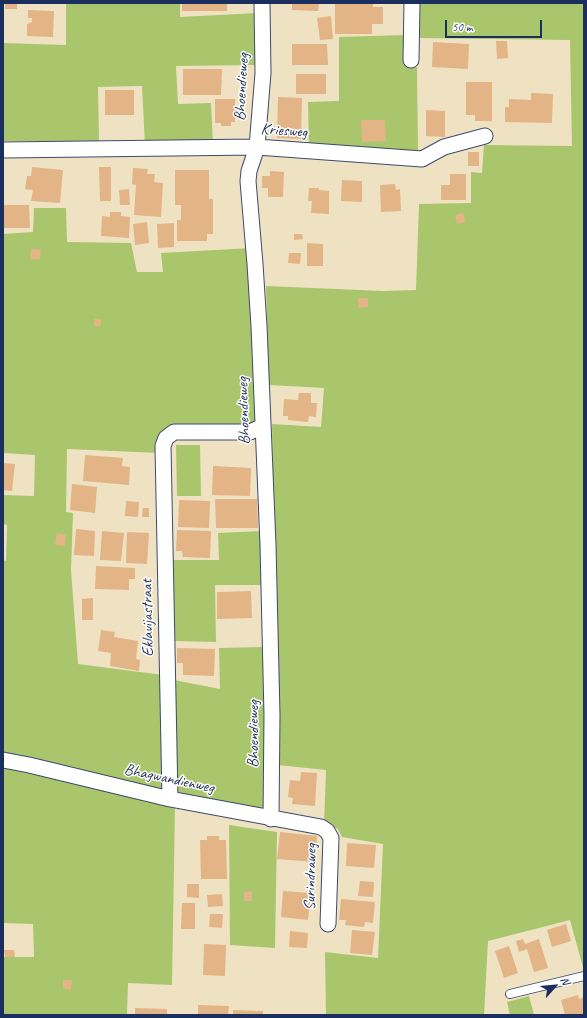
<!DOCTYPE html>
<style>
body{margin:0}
#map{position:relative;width:587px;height:1018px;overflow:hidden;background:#efe2c3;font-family:Caveat,sans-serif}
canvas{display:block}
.frame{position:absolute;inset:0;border:4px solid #1b2f5e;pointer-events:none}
.north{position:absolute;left:535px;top:966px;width:40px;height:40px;-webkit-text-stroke:3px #fdfcf7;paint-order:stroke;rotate:63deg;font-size:11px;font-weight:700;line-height:16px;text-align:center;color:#1b2f5e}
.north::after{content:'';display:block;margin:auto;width:14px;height:18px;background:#1b2f5e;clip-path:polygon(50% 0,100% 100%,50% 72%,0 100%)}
.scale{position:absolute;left:445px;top:20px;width:97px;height:18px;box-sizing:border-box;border:2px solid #1b2f5e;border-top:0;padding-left:5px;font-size:12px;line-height:14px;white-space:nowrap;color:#1b2f5e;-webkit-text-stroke:3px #fdfcf7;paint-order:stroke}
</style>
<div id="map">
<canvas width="587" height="1018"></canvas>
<div class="frame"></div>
<div class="north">N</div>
<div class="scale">50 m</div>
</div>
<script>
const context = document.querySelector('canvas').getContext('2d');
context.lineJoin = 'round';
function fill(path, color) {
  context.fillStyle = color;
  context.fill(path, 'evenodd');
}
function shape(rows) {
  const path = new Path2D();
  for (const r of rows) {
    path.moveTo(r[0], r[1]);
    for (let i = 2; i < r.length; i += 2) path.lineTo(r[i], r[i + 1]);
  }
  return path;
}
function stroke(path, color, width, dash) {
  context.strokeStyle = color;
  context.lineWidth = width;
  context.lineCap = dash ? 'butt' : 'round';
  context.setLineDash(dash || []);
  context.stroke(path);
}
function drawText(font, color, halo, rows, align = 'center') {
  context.font = font + ' Caveat,sans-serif';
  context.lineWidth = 3;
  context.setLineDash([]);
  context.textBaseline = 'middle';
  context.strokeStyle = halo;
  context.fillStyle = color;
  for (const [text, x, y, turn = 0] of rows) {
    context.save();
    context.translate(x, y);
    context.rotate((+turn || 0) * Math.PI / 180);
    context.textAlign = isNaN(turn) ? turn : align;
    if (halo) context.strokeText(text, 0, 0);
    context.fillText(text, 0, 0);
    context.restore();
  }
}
fill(shape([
 [66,3,180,3,180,17,257,13,257,65,176,66,178,104,211,103,213,145,145,145,142,86,98,87,99,141,3,141,3,43,66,45],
 [419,3,584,3,584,971,570,920,488,941,484,1015,326,1015,325,952,378,958,383,844,342,837,338,829,324,824,326,770,278,765,272,424,321,427,324,388,269,385,266,286,383,291,416,290,419,204,471,203,471,172,482,173,484,145,572,146,570,40,418,38],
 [405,35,406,66,417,67,418,151,309,149,308,102,339,101,339,37],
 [34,208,66,208,67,242,131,243,137,272,163,272,161,253,252,248,261,425,170,430,160,453,67,449,66,512,73,513,71,570,78,664,163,675,165,792,3,755,3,560,6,561,7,525,3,524,3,495,34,496,35,455,3,453,3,234,33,232],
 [176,445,200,445,201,496,177,496],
 [262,531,262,585,215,585,216,642,175,641,173,560,219,560,218,533],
 [263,647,267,812,174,794,174,680,220,689,219,648],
 [3,764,175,805,172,985,128,983,127,1015,3,1015,3,957,34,957,33,924,3,923],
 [229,825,277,832,275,948,230,945],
 [529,996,534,1015,510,1015,507,1002]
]), '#a9c66c');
fill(shape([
 [5,3,17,3,17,9,5,9],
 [182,3,227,3,227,11,182,11],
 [292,3,319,3,318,11,292,10],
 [335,3,373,3,373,7,383,7,383,24,372,24,372,34,335,34],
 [28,10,54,11,53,37,27,36,27,24,32,22,32,18,28,18],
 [331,16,333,39,320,40,317,18],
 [496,41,507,41,508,58,497,59],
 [433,42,469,44,468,69,432,67],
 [292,44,327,44,328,65,292,65],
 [183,69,222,69,221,95,183,95],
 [296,74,326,74,326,94,296,94],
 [466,82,492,82,492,121,475,121,475,115,466,115],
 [105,90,134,90,134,115,105,115],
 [531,93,553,94,552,123,505,122,505,107,509,107,509,99,531,100],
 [278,97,302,98,301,139,277,138],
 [215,99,235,99,235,122,231,122,231,126,221,126,221,123,215,123],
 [426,110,445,111,445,137,426,136],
 [361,120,385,120,386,141,362,142],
 [468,152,479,152,479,166,468,166],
 [32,167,63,170,60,203,31,201,33,190,25,189,27,176,31,176],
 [99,167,111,167,111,201,100,201],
 [133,168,148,169,147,174,155,174,154,182,163,183,161,217,134,215,136,185,132,184],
 [175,170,209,170,209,199,213,199,213,234,207,234,207,241,177,241,177,220,181,220,181,205,175,205],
 [270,171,284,172,283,197,268,197,268,188,262,188,262,176,270,176],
 [450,174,466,174,466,200,441,200,441,185,450,185],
 [342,180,362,181,362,202,341,201],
 [395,184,396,190,400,189,401,211,381,212,380,185],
 [309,188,319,188,319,190,329,191,329,214,311,213,312,201,308,201],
 [129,189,130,205,120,205,119,190],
 [3,205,29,205,30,228,3,228],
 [110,212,121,212,121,216,130,217,129,238,101,236,102,216,110,217],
 [463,213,466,222,457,224,455,215],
 [147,222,149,243,135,245,133,224],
 [174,223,174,247,158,248,157,224],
 [294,234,302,234,303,239,294,240],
 [307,243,323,244,323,266,307,266],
 [31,249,41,250,40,260,30,259],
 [289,253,301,253,300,264,288,263],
 [358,298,368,298,368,307,358,308],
 [94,319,101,319,101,326,94,326],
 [299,393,311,393,311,403,317,403,316,417,309,416,308,422,288,420,288,416,283,416,284,399,298,400],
 [85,455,123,458,122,466,130,467,129,485,83,481],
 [3,463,15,464,12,491,3,490],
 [213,466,251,468,250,496,212,495],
 [72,484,97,487,95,513,70,510],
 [215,499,257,499,258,528,216,528],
 [179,500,210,501,209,528,178,527],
 [126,501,139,502,138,517,125,516],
 [143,508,149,508,149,517,142,517],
 [76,529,95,531,94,556,74,555],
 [177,530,211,531,210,558,183,557,182,551,176,551],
 [102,531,124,533,121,561,100,560],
 [127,532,149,533,147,564,126,563],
 [57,533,66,535,65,546,55,545],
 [96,566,135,568,135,579,129,579,129,590,95,589],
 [251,591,252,618,217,619,217,592],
 [93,598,93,620,82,620,82,599],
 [101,630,115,632,114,637,138,641,136,659,140,660,139,671,110,666,111,653,98,651],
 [177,648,215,649,214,676,183,675,183,663,177,663],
 [301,772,317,773,315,806,292,804,293,798,288,797,290,780,300,781],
 [280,832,317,836,315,862,277,859],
 [207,836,219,836,219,840,226,840,227,879,201,879,200,840,207,840],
 [347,843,376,845,374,868,346,866],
 [360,881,374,882,373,897,358,896],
 [187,884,199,884,199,898,187,897],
 [252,891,252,901,244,901,244,892],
 [283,891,311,893,308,920,281,917],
 [222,894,223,906,208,907,207,895],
 [341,899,375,902,373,923,365,922,364,927,345,925,346,920,339,920],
 [182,903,195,903,195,929,181,929],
 [210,914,223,914,222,928,209,927],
 [566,924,571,941,552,947,547,930],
 [352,930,375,932,372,955,350,953],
 [290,931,308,933,307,948,289,947],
 [523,939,525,944,539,939,548,968,534,972,527,949,519,952,516,941],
 [204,944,226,945,225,976,203,975],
 [509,946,518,973,504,978,495,951],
 [4,950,14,950,15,957,5,957],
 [63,980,72,980,71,990,63,989],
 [578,995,579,999,584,997,584,1015,565,1015,561,1000],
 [198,1005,229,1006,228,1015,198,1015],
 [135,1008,167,1009,167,1015,135,1015],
 [233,1010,263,1011,263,1015,233,1015]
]), '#e2b486');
const lane = shape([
 [510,994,584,976]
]);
const street = shape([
 [262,3,263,73,257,147,249,171,248,181,255,264,259,326,268,545,272,715,271,819],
 [411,60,412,3],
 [3,150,257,147,422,159,444,147,485,136],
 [3,760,29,765,170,799,321,827,327,831,331,838,328,924],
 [170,799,163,446,166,438,174,432,250,432,263,426]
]);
stroke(lane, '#3b4a6d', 10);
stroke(street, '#3b4a6d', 17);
stroke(lane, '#fff', 8);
stroke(street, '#fff', 15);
drawText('16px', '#1b2f5e', '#fdfcf7', [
 ["Bhoendieweg",242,87,-87],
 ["Kriesweg",284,131,4],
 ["Bhoendieweg",244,411,-92],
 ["Eklavijastraat",148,618,-91],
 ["Bhoendieweg",254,734,-90],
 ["Bhagwandienweg",169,779,12],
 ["Surindraweg",311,877,-89]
]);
</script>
